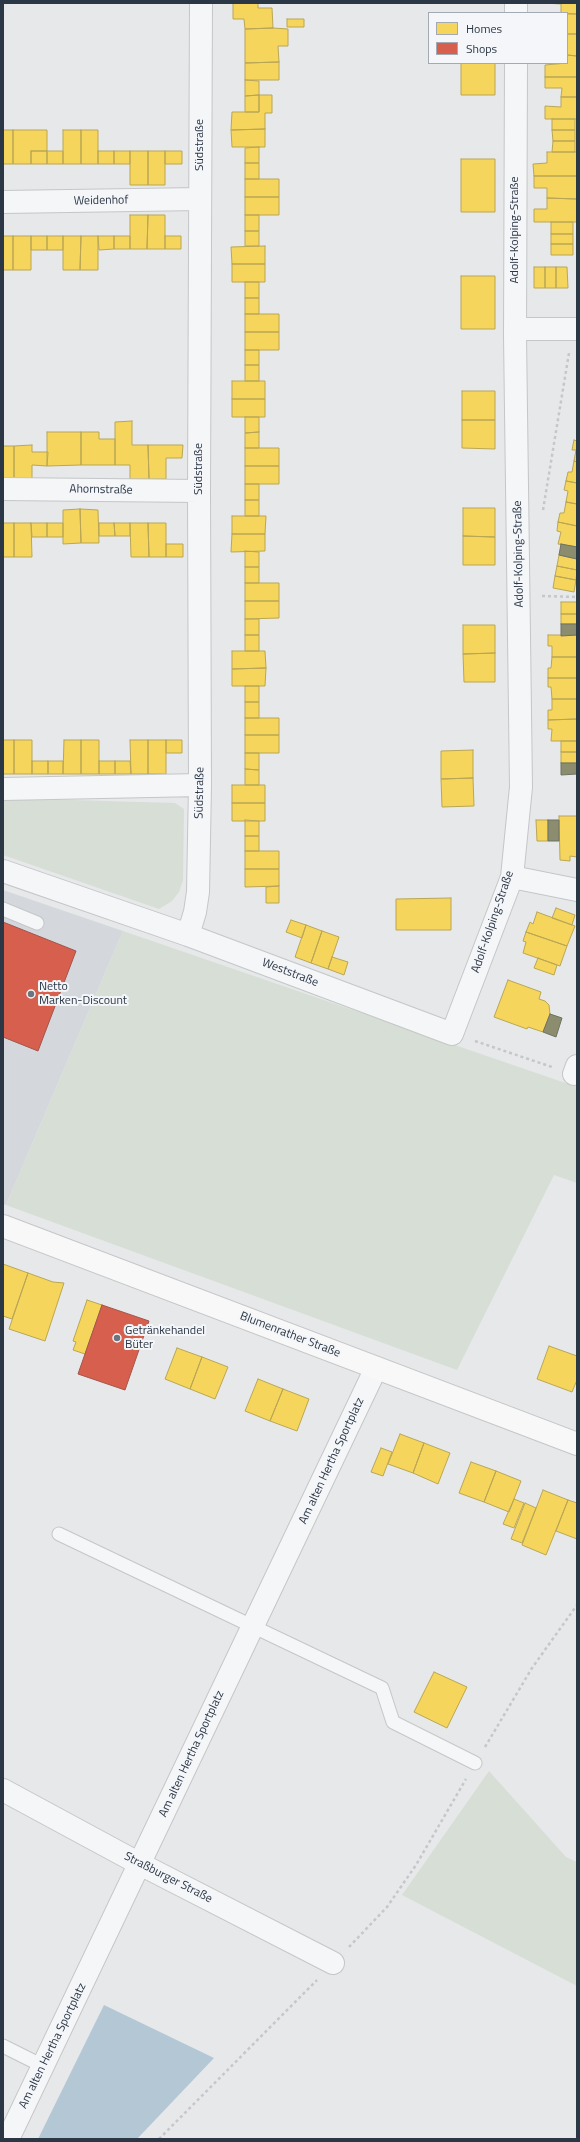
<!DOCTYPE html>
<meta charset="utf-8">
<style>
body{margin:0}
#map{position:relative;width:580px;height:2142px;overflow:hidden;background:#e6e8ea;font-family:"Titillium Web",sans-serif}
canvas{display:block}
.frame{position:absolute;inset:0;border:4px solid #2b3745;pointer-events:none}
.legend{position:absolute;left:428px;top:12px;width:140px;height:52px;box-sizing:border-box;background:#f4f6f9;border:1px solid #a4aab1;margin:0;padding:5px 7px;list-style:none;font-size:12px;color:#2b3745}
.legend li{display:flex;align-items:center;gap:8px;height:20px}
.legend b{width:20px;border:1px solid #a4aab1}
</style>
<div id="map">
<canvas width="580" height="2142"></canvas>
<div class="frame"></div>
<ul class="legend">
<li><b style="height:11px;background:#f6d55c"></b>Homes</li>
<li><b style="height:11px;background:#d6604d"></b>Shops</li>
</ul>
</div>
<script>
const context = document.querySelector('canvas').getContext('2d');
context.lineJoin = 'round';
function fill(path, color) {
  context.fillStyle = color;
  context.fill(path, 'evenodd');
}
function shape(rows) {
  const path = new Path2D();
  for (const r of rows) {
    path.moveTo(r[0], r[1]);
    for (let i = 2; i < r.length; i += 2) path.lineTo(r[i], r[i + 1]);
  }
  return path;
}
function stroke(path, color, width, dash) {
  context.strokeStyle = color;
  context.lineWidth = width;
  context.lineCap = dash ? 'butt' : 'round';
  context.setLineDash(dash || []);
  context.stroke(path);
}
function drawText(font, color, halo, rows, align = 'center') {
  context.font = font + ' "Titillium Web",sans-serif';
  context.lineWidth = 4;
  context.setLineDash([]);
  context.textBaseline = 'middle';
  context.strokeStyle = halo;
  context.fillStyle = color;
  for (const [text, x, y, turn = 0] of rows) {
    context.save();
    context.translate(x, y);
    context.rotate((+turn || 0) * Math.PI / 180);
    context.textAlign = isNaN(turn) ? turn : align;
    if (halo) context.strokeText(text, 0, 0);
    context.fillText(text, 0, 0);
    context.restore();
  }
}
fill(shape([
 [3,890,123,931,6,1205,3,1204]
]), '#d4d8dd');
fill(shape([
 [3,798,175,803,184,809,183,880,179,892,172,901,159,909,3,855],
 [123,931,577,1087,577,1183,554,1175,457,1370,6,1205],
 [489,1771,566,1857,577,1862,577,1986,402,1895]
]), '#d7ded6');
fill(shape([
 [104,2005,214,2058,137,2139,38,2139]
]), '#b4c7d5');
const homes = shape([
 [233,3,258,3,258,8,272,8,273,28,245,29,244,19,233,19,233,3],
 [545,3,577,3,577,14,561,13,561,4,545,3],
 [567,14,577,14,577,34,567,34,567,14],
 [287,19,304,19,304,27,287,27,287,19],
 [273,28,288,29,288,46,278,46,279,62,245,63,245,29,273,28],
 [567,34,577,34,577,56,567,55,567,34],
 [567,55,577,56,577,77,545,77,545,65,567,63,567,55],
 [279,62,279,80,245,80,245,63,279,62],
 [461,63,495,63,495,95,461,95,461,63],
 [545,77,577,77,577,97,561,97,562,88,545,88,545,77],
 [245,80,259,81,259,95,245,96,245,80],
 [259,95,259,112,245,112,245,96,259,95],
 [259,95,272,95,272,113,265,113,265,129,231,130,232,112,259,112,259,95],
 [561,97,577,97,577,119,545,119,545,106,561,107,561,97],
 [552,119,575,119,575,130,552,130,552,119],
 [265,129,265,147,232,147,231,130,265,129],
 [3,130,13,130,13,164,3,164,3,130],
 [13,130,47,130,47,151,31,151,31,164,13,164,13,130],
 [63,130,81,130,81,164,63,164,63,130],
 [81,130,98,130,98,164,81,164,81,130],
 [552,130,575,130,575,141,553,141,552,130],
 [553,141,575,141,575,152,552,152,553,141],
 [259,147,259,163,245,163,245,148,259,147],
 [31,151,47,151,47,164,31,164,31,151],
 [47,151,63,151,63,164,47,164,47,151],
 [98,151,114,151,114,164,98,164,98,151],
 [114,151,130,151,130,164,114,164,114,151],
 [130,151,148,151,148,185,130,185,130,151],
 [148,151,165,151,165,185,148,185,148,151],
 [165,151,182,151,182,164,165,164,165,151],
 [547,152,577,152,577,176,534,176,533,164,547,163,547,152],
 [461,159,495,159,495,212,461,212,461,159],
 [245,163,259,163,259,179,245,179,245,163],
 [534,176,577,176,577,199,547,198,547,188,534,188,534,176],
 [245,179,279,179,279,197,245,197,245,179],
 [245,197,279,197,279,215,245,215,245,197],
 [547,198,577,199,577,222,534,222,534,209,547,209,547,198],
 [130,215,148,215,147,249,130,249,130,215],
 [148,215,165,215,165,249,147,249,148,215],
 [245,215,259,215,259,231,245,231,245,215],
 [551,222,573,222,573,234,551,234,551,222],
 [245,231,259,231,259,246,245,246,245,231],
 [551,234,573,234,573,244,551,244,551,234],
 [3,236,13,236,13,270,3,270,3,236],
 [13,236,31,236,31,270,13,270,13,236],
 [31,236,47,236,47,250,31,250,31,236],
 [47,236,63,236,63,250,47,250,47,236],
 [63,236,81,236,80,270,63,270,63,236],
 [81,236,98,236,98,270,80,270,81,236],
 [98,236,114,236,114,249,99,250,98,236],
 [114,236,130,236,130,249,114,249,114,236],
 [165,236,181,236,181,249,165,249,165,236],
 [551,244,573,244,573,255,551,255,551,244],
 [265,246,265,264,232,264,231,247,265,246],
 [232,264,265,264,265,282,232,282,232,264],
 [534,267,545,267,545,288,534,288,534,267],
 [545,267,556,267,556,288,545,288,545,267],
 [556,267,567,267,568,288,556,288,556,267],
 [461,276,495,276,495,329,461,329,461,276],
 [245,282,259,282,259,298,245,298,245,282],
 [245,298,259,298,259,314,245,314,245,298],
 [245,314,279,314,279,332,245,332,245,314],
 [245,332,279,332,279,350,245,350,245,332],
 [245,350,259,350,259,365,245,365,245,350],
 [245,365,259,365,259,381,245,381,245,365],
 [232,381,265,381,265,399,232,399,232,381],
 [462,391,495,391,495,420,462,420,462,391],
 [232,399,265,399,265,417,232,417,232,399],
 [245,417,259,417,259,432,245,433,245,417],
 [462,420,495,420,495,449,462,448,462,420],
 [132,421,132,445,148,445,149,479,130,479,130,465,115,465,115,422,132,421],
 [47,432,81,432,81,465,47,466,47,432],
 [81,432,99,432,99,439,115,439,115,465,81,465,81,432],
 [259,432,259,448,245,448,245,433,259,432],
 [574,440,577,441,577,462,574,461,576,450,572,450,574,440],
 [32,445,32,452,48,452,47,466,32,465,32,479,14,480,14,446,32,445],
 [148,445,183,445,182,458,166,458,166,479,149,479,148,445],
 [3,446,14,446,14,480,3,479,3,446],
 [245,448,279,448,279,466,245,466,245,448],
 [574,461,577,462,577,483,566,481,568,472,572,472,574,461],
 [245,466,279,466,279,484,245,484,245,466],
 [566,481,577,483,577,504,566,502,568,491,564,490,566,481],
 [245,484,259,484,259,500,245,500,245,484],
 [245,500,259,500,259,516,245,516,245,500],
 [566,502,577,504,577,526,558,522,560,513,564,513,566,502],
 [463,508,495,508,495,537,463,536,463,508],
 [80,509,98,510,99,543,81,543,80,509],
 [80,509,81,543,63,544,63,510,80,509],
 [232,516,266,516,265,534,232,534,232,516],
 [558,522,577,526,577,547,558,544,561,532,557,531,558,522],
 [3,523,14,523,14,557,3,557,3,523],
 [14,523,31,523,32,557,14,557,14,523],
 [31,523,47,523,47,537,32,537,31,523],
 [47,523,63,523,63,537,47,537,47,523],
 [99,523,114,523,115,536,99,536,99,523],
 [114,523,130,523,130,536,115,536,114,523],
 [130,523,148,523,149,557,131,557,130,523],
 [148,523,166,523,166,557,149,557,148,523],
 [232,534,265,534,265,551,231,552,232,534],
 [463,536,495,537,495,565,463,565,463,536],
 [166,544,183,544,183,557,166,557,166,544],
 [245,551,259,552,259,567,245,567,245,551],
 [559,555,577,559,577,570,557,566,559,555],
 [557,566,577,570,576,580,555,576,557,566],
 [245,567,259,567,259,583,245,583,245,567],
 [555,576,576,580,574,592,553,588,555,576],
 [245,583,279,583,279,601,245,601,245,583],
 [245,601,279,601,279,618,245,619,245,601],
 [561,602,577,602,577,614,561,614,561,602],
 [561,614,577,614,577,624,561,624,561,614],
 [245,619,259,619,259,635,245,635,245,619],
 [463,625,495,625,495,653,463,654,463,625],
 [245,635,259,635,259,651,245,651,245,635],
 [548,635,577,635,577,657,552,657,552,646,548,646,548,635],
 [232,651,265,651,266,668,232,669,232,651],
 [495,653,495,682,464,682,463,654,495,653],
 [552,657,577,657,577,678,548,678,548,668,551,668,552,657],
 [266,668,265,686,232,686,232,669,266,668],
 [548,678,577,678,577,699,552,699,551,687,548,687,548,678],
 [245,686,259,686,259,702,245,702,245,686],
 [552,699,577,699,577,719,548,720,548,710,552,710,552,699],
 [245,702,259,702,259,718,245,718,245,702],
 [245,718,279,718,279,735,245,735,245,718],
 [577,719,577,741,551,741,552,729,548,729,548,720,577,719],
 [245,735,279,735,279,753,245,753,245,735],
 [3,740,14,740,14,774,3,774,3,740],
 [14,740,32,740,32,774,14,774,14,740],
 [64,740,81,740,81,774,63,774,64,740],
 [81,740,99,740,99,774,81,774,81,740],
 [130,740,148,740,148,774,131,774,130,740],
 [148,740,166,740,166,774,148,774,148,740],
 [166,740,182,740,182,753,166,753,166,740],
 [561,741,577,741,577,752,561,752,561,741],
 [473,750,473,778,441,779,441,751,473,750],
 [561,752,577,752,577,763,561,763,561,752],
 [245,753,259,753,259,770,245,769,245,753],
 [32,761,48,761,48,774,32,774,32,761],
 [48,761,63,761,63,774,48,774,48,761],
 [99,761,115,761,115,774,99,774,99,761],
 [115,761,130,761,131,774,115,774,115,761],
 [245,769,259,770,259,785,245,785,245,769],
 [473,778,474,806,442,807,441,779,473,778],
 [232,785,265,785,265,803,232,803,232,785],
 [232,803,265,803,265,821,232,821,232,803],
 [559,816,577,816,577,857,570,856,570,861,560,860,559,816],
 [245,820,259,821,259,836,245,836,245,820],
 [536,820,548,820,548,841,537,841,536,820],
 [245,836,259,836,259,851,245,851,245,836],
 [245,851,279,851,279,869,245,869,245,851],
 [245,869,279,869,279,886,245,887,245,869],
 [279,886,279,903,266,903,266,887,279,886],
 [451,898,451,930,396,930,396,899,451,898],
 [556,908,575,915,572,925,552,918,556,908],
 [537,912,575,926,567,946,526,932,530,922,533,924,537,912],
 [291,920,306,925,302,938,286,932,291,920],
 [306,925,322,931,311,963,295,957,306,925],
 [322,931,339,937,328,969,311,963,322,931],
 [526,932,567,946,560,966,523,953,526,942,523,941,526,932],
 [332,957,348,962,344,975,328,969,332,957],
 [538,958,557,965,554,975,534,968,538,958],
 [508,980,541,992,539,999,545,1001,549,1005,550,1014,543,1032,528,1027,527,1029,494,1017,508,980],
 [3,1264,28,1273,12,1319,3,1316,3,1264],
 [28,1273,53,1282,64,1283,45,1341,9,1329,28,1273],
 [87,1300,102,1305,85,1354,73,1350,76,1342,73,1341,87,1300],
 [549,1346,577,1356,577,1380,572,1392,537,1379,549,1346],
 [177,1348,202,1357,190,1389,165,1379,177,1348],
 [202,1357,228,1367,215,1399,190,1389,202,1357],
 [258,1379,283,1389,270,1421,245,1411,258,1379],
 [283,1389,309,1399,297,1431,270,1421,283,1389],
 [400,1434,424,1443,413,1473,388,1464,400,1434],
 [424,1443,450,1453,438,1484,413,1473,424,1443],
 [381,1448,392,1452,383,1476,371,1472,381,1448],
 [471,1462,496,1471,484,1502,459,1493,471,1462],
 [496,1471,521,1481,509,1512,484,1502,496,1471],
 [543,1490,568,1500,546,1555,522,1545,543,1490],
 [514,1499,524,1503,514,1528,503,1524,514,1499],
 [568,1500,577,1503,577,1539,556,1531,568,1500],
 [525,1503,536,1508,522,1543,511,1539,525,1503],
 [434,1672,467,1687,447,1728,414,1712,434,1672]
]);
fill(homes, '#f6d55c');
stroke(homes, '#b9a655', 1);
const shops = shape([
 [3,922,76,951,38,1051,3,1037,3,922],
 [102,1305,149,1321,125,1390,78,1374,102,1305]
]);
fill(shops, '#d6604d');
stroke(shops, '#a3544b', 1);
const industry = shape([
 [561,544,577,547,577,559,559,555,561,544],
 [561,624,577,624,577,635,561,636,561,624],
 [561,763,577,763,577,774,561,775,561,763],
 [548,820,559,820,559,841,548,841,548,820],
 [550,1014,562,1018,556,1037,543,1032,550,1014]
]);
fill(industry, '#8c8c6e');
stroke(industry, '#6f7262', 1);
const lane = shape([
 [3,909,37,923],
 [59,1534,382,1688,393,1722,475,1763],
 [3,2046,43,2066]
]);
const street = shape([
 [516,13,516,3],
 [3,202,200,199],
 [515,329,577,329],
 [3,489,199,491],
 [3,789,200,785],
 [3,871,188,935,452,1034,512,877,521,787,515,335,516,63],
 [512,877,577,890],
 [188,935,195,912,198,892,200,785,199,491,201,3],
 [574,1074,577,1066],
 [3,1790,140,1864,333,1963],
 [8,2139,376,1368]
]);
const secondary = shape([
 [3,1226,577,1444]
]);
stroke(lane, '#c4c6c8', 15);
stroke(street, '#c4c6c8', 24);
stroke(secondary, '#c4c6c8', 24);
stroke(shape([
 [543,510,569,353],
 [542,596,577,597],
 [475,1041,552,1067],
 [485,1747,532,1668,577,1605],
 [349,1947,387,1907,416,1865,466,1779],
 [159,2139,317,1980]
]), '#c5c7ca', 2.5, [3, 3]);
stroke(lane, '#f5f6f7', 13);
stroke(street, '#f5f6f7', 22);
stroke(secondary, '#f8f8f8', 22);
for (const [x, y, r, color] of [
 [31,994,4,"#6c757f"],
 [117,1338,4,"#6c757f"]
]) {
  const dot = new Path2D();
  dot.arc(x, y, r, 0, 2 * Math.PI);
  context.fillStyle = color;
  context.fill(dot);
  stroke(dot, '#f4f6f9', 1.5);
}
drawText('12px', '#2b3745', '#f4f6f9', [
 ["Südstraße",200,145,-90],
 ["Weidenhof",101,201,-1],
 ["Adolf-Kolping-Straße",515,230,-90],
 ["Südstraße",199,469,-90],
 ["Ahornstraße",101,490,1],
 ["Adolf-Kolping-Straße",519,554,-91],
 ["Südstraße",200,793,-89],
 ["Adolf-Kolping-Straße",493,922,-71],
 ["Weststraße",290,973,21],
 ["Blumenrather Straße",290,1335,21],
 ["Am alten Hertha Sportplatz",332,1461,-65],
 ["Am alten Hertha Sportplatz",192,1754,-65],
 ["Straßburger Straße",168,1878,27],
 ["Am alten Hertha Sportplatz",53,2046,-64]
]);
drawText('12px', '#2b3745', '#f4f6f9', [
 ["Netto",39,987],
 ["Marken-Discount",39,1001],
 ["Getränkehandel",125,1331],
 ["Büter",125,1345]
], 'left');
</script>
